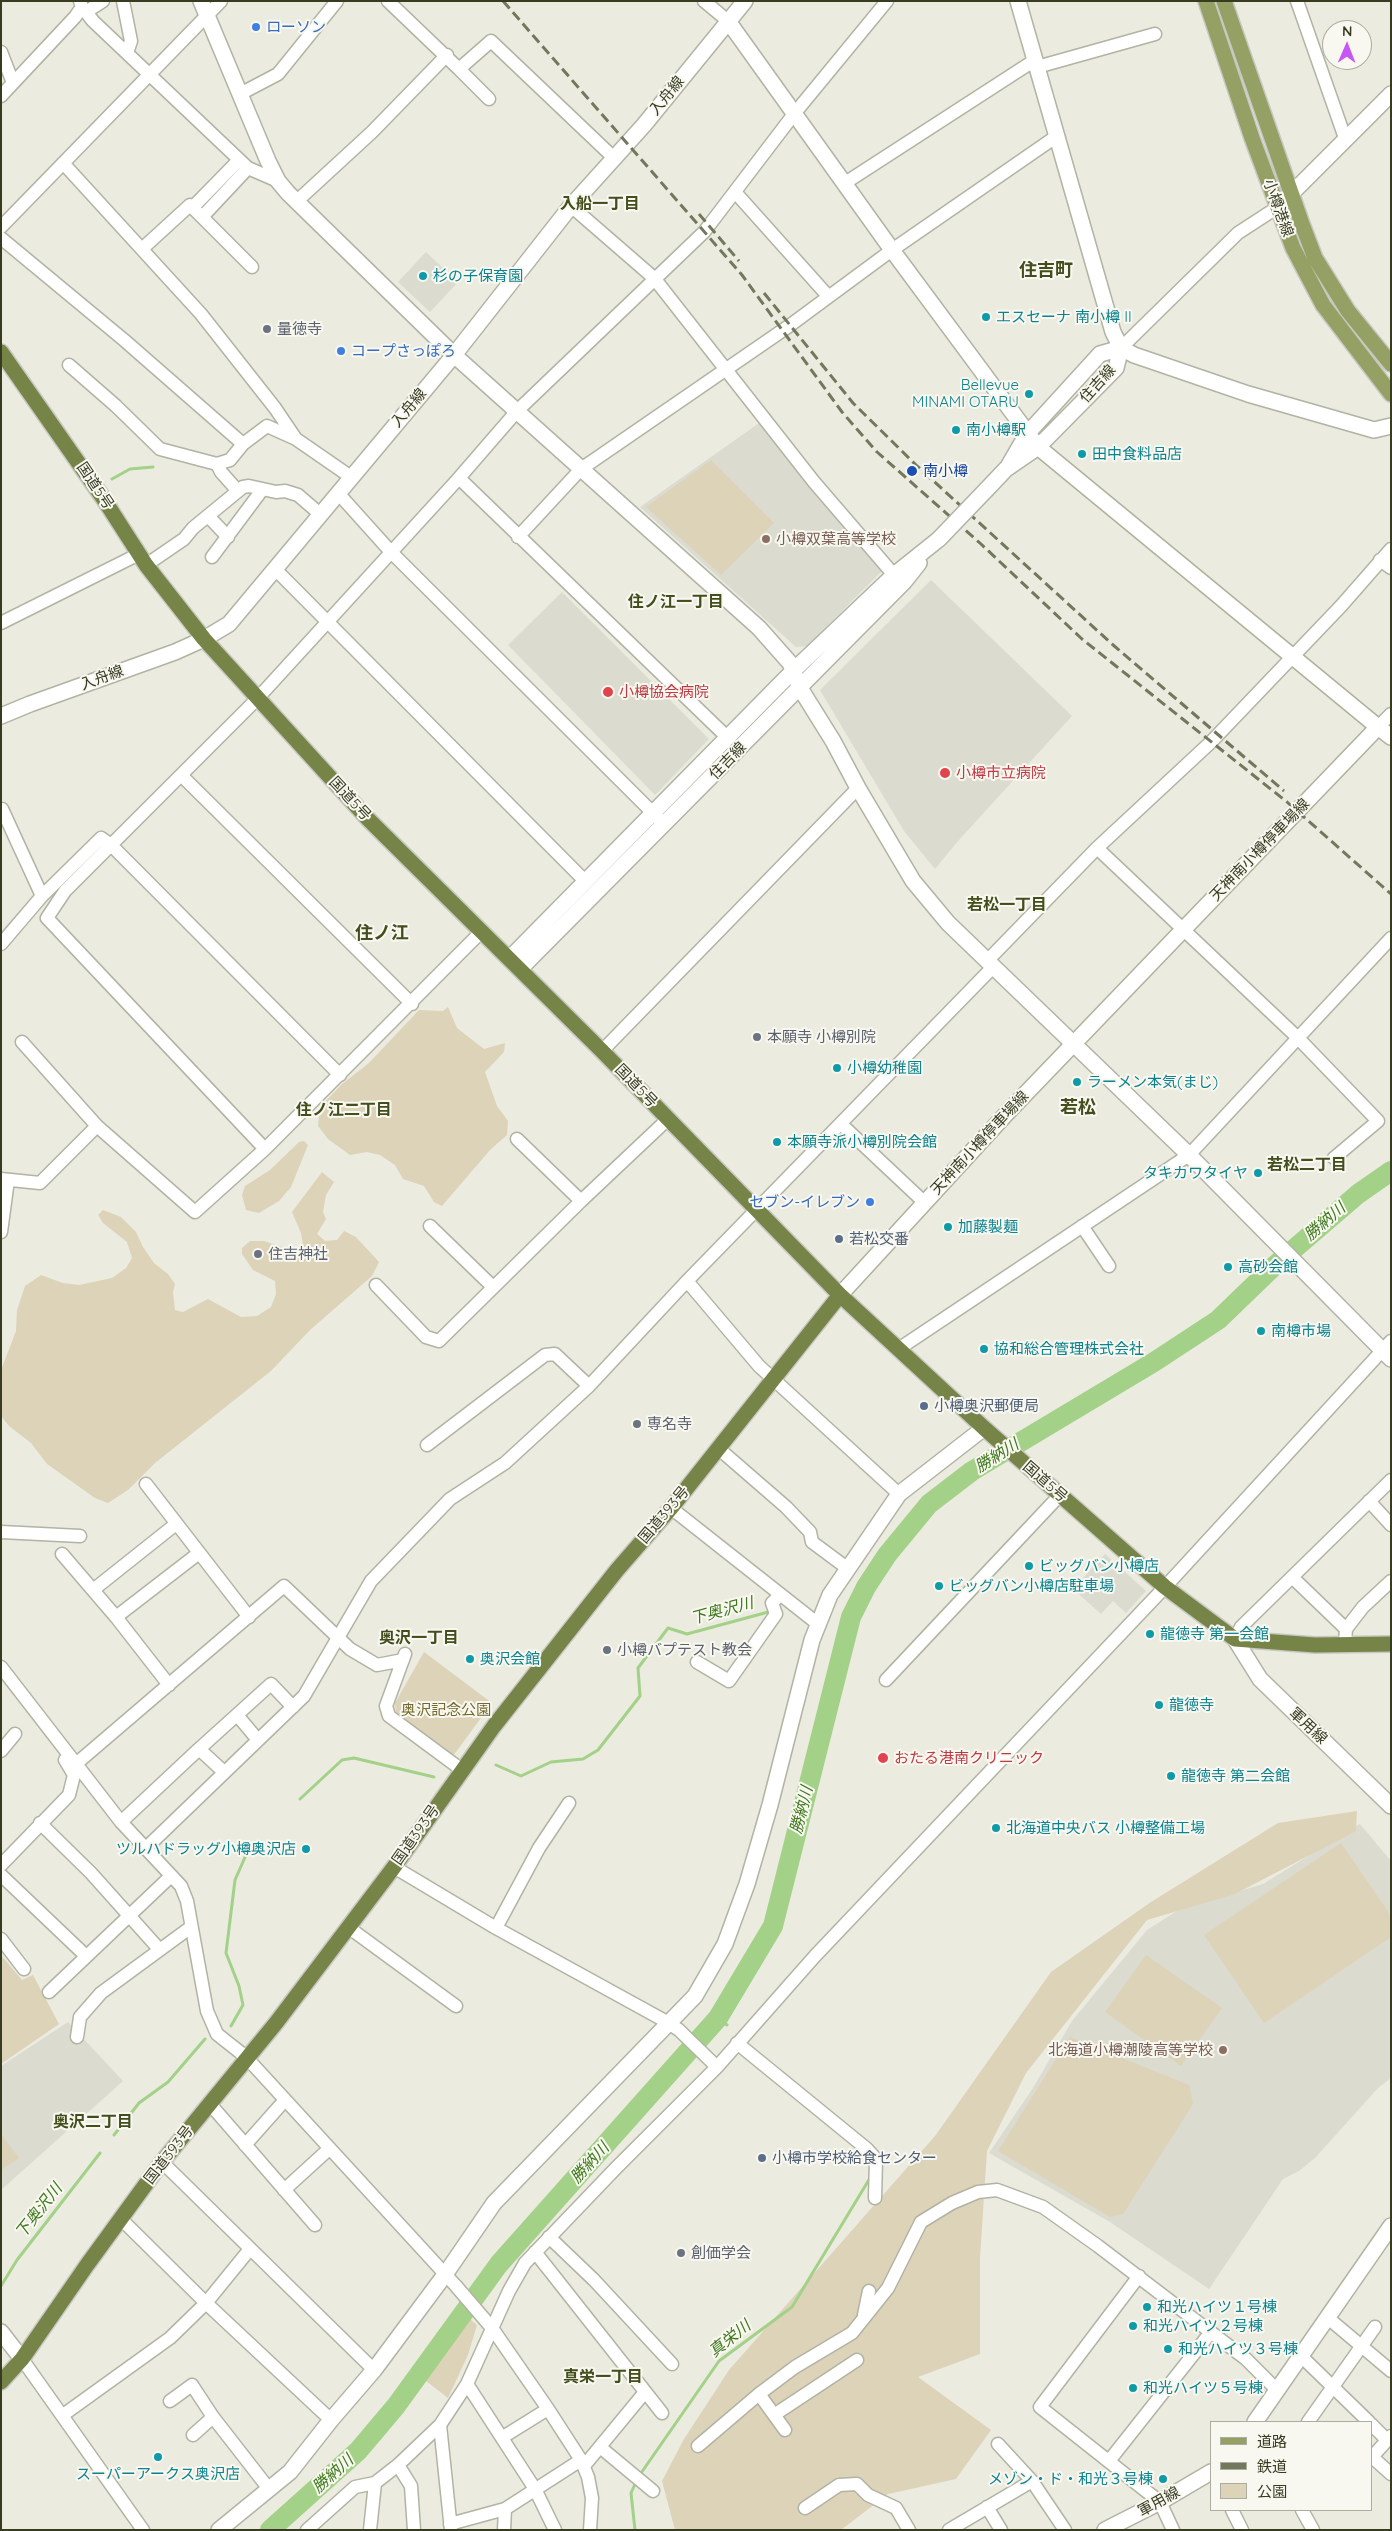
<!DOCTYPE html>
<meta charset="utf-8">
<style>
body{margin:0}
#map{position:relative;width:1392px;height:2531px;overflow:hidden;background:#ebebe0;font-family:Quicksand,"Noto Sans JP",sans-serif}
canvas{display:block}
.frame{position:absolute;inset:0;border:2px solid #373c21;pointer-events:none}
.legend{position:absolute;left:1210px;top:2421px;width:162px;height:90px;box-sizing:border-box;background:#f8f8f1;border:1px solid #abad9e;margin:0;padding:6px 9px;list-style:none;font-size:15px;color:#373c21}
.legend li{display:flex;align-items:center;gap:10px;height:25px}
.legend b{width:25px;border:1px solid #abad9e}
.north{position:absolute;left:1322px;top:20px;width:50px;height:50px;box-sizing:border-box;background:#f8f8f1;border:1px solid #abad9e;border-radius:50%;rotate:1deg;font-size:14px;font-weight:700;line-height:20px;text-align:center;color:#373c21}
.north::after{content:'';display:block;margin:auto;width:18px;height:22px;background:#c657f3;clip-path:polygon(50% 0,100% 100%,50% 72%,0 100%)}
</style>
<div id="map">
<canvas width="1392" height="2531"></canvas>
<div class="frame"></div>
<ul class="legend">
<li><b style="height:6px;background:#95a164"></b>道路</li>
<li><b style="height:6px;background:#72785b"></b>鉄道</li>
<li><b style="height:14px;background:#ddd3b9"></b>公園</li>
</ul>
<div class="north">N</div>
</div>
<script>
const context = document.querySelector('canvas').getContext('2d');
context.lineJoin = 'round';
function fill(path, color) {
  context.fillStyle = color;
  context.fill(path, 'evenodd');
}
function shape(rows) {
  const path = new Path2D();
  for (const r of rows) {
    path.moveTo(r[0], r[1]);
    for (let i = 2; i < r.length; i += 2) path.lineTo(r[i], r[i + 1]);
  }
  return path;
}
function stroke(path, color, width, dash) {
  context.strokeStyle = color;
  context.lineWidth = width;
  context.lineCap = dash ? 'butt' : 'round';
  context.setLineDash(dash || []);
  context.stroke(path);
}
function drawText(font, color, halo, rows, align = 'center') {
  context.font = font + ' Quicksand,"Noto Sans JP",sans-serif';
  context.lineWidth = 4;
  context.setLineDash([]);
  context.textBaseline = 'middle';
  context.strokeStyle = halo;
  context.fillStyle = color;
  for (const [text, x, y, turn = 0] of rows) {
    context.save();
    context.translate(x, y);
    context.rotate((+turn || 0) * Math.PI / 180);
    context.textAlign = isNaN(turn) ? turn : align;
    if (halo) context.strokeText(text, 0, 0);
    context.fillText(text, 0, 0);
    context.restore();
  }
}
fill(shape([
 [426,252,458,282,430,312,398,282],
 [762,421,882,571,807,646,796,647,640,507],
 [931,580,1072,716,959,840,935,869,904,831,820,690],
 [562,592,709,739,655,795,508,645],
 [1105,1554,1146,1591,1126,1613,1113,1601,1101,1614,1073,1589],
 [1360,1824,1391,1861,1391,2078,1378,2088,1315,2158,1299,2171,1283,2179,1209,2289,1110,2222,989,2153,1033,2088,1072,2021,1147,1930,1180,1909,1263,1884],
 [68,2022,123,2081,1,2190,1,2066]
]), '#dbdbcf');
fill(shape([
 [711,460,774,523,721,575,646,507],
 [448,1007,457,1028,484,1049,505,1043,504,1052,485,1072,497,1106,508,1121,507,1135,490,1150,442,1206,434,1202,424,1186,403,1179,395,1165,380,1155,367,1152,350,1155,328,1139,318,1126,320,1107,342,1084,369,1063,419,1010,443,1011],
 [304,1141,308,1145,291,1187,279,1201,259,1213,246,1210,242,1195,245,1186,270,1170,299,1142],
 [322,1172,334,1182,326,1195,323,1212,326,1219,317,1234,325,1241,337,1240,344,1231,356,1237,379,1262,372,1276,310,1330,271,1371,155,1463,128,1490,108,1503,95,1498,47,1464,31,1443,9,1426,1,1416,1,1370,16,1331,17,1310,25,1286,41,1275,63,1283,79,1285,112,1278,126,1268,132,1258,127,1242,103,1223,98,1215,103,1210,121,1217,136,1232,143,1247,154,1263,168,1274,175,1284,173,1292,175,1310,183,1312,208,1299,241,1317,257,1316,271,1307,276,1294,275,1281,253,1270,242,1254,242,1248,250,1241,264,1241,282,1247,294,1256,304,1251,301,1233,292,1212],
 [424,1652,492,1703,453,1756,396,1713,395,1703],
 [1357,1811,1356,1831,1235,1894,1147,1920,1026,2073,987,2151,980,2258,980,2354,918,2377,991,2430,956,2479,888,2494,841,2530,675,2530,662,2481,684,2439,729,2370,935,2136,1051,1972,1151,1902,1278,1823],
 [1341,1843,1391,1916,1391,1937,1264,2023,1204,1935],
 [1,1955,22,1980,33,1975,59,2024,1,2064],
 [1146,1955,1222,2008,1181,2066,1105,2012],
 [1070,2037,1189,2085,1193,2104,1123,2214,1110,2217,998,2151],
 [1,2134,19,2158,1,2170],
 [470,2319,477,2325,468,2355,448,2398,426,2381]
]), '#ddd3b9');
stroke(shape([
 [112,479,130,469,153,467],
 [496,1765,521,1776,551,1762,583,1759,598,1750,640,1696,638,1668,668,1628,687,1634,772,1611],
 [300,1799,342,1760,354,1758,434,1777],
 [718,2018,727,2025],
 [231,2026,243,2005,239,1986,226,1953,235,1880,246,1855],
 [114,2135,139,2103,168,2082,205,2039],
 [1,2286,17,2260,100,2153],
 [639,2476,719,2361,792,2307,870,2178],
 [635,2530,631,2493,636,2482]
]), '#a3d188', 3);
stroke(shape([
 [270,2530,358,2451,396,2406,499,2264,718,2018,773,1926,851,1617,866,1587,887,1555,929,1504,972,1471,1154,1362,1218,1320,1273,1267,1358,1194,1391,1171]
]), '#a3d188', 20);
const minor = shape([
 [80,1,82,7,93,21,248,168,278,181],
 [123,1,131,41,127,53],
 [388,1,459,69,491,41,614,158],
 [704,1,728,21],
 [1297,1,1345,138],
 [86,12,103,1],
 [1,52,13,83],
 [1037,67,1155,34],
 [459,69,489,99],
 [240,94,278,74,337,1],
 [1,96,75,17,82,7],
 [63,163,201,314,275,408,296,439,351,477],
 [845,183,1035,60],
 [735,192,828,296],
 [297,201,372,132,447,55],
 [571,206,654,278,814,482,894,575],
 [193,207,239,160],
 [203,216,248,168],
 [1,227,221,1],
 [1,238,124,340,243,444,267,426,296,439],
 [143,248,190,205,252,267],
 [1121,348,1238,233,1278,207],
 [69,365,116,406,160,449,217,464,230,460,243,444],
 [217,464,221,472,237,490],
 [459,478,728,738],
 [338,493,391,552,660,820],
 [208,516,228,537],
 [518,537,581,469,789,326,892,250,1057,136],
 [212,557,262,490],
 [1380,560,1391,568],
 [146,565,184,539,193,528,243,487,249,486,276,492,285,491,298,495,320,514],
 [275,569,586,882],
 [1,623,139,554],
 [1378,727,1391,714],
 [181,775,412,1004],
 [2,809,42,896],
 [1097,848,1297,1037,1378,1121,1334,1158],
 [1,944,42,896,101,838,111,845,257,699,459,478,517,411,704,232,794,114,887,1],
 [988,960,1097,848,1211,742,1341,606,1391,549],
 [22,1042,97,1126,195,1212,265,1149,481,932],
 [602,1051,858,788],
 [841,1124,925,1203],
 [517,1139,581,1201],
 [265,1149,47,918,65,891,111,845,340,1075],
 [1,1179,40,1183,97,1126],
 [430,1226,493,1287],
 [1082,1226,1109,1266],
 [1,1232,8,1180],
 [687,1281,759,1366,899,1494],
 [376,1285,426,1337,439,1341,581,1201,668,1119],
 [900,1348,1189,1155,1391,938],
 [427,1445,545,1355,555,1354,589,1386],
 [718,1448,786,1507,810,1532,812,1542,847,1568],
 [146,1484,249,1617],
 [1369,1501,1391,1525],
 [671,1508,818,1624],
 [1,1532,80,1536],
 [62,1554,116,1617,169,1685],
 [1292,1577,1346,1629],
 [93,1590,176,1524],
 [116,1617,199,1553],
 [1235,1639,1241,1627,1391,1480],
 [1345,1643,1346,1629,1363,1607,1391,1581],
 [405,1654,386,1706,389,1716,462,1770],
 [697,1662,729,1681,776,1614,772,1603,780,1595],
 [1,1667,121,1822,181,1886,187,1901,207,2011,217,2034,246,2057,456,2286,492,2328,548,2409,581,2460,588,2477,592,2498,590,2530],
 [886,1680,1060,1495],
 [237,1715,258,1740],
 [199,1749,271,1684,293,1707],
 [1,1751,15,1734],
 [77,1763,284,1586,350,1649,377,1665,403,1660],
 [121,1822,199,1749,224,1772],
 [40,1823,91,1873,159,1949],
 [145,1849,304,1696,371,1581,450,1499,505,1463,589,1386,687,1281,994,966],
 [1,1865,69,1795,74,1775,65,1760],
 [394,1867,496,1928,667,2022,679,2030,717,2067],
 [1,1875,85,1955],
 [348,1927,456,2006],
 [496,1928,539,1848,569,1803],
 [1,1939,24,1969],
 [49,1992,171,1876],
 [77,2037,80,2017,101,1993,191,1927],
 [737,2043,867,2149,876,2159,875,2198],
 [210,2104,315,2225],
 [245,2145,285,2100],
 [162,2162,374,2370],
 [284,2190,329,2149],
 [121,2219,206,2303,331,2420],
 [549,2237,594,2280,672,2364],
 [535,2252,662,2413],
 [1139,2276,1040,2407,1160,2502,1173,2530],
 [864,2315,869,2291],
 [1328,2318,1391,2371],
 [1301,2356,1369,2422],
 [22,2359,143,2530],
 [467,2384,535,2489,555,2530],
 [170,2401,192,2385,213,2417],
 [63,2415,170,2338,206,2303,250,2249],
 [774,2415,857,2360],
 [1308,2422,1375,2327],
 [1371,2424,1387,2440],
 [440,2425,451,2530],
 [785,2430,759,2394,795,2367,852,2333,888,2288,921,2222,952,2203,978,2192,997,2190,1043,2207,1098,2246,1246,2359,1277,2390],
 [193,2435,213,2417,269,2489],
 [1391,2436,1372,2457,1391,2474],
 [503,2437,548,2409],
 [998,2444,1032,2481,1065,2530],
 [698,2446,759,2394],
 [600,2447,653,2491],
 [1109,2461,1211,2332],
 [398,2465,411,2486,414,2530],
 [584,2466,645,2392],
 [987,2507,1001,2530],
 [805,2508,839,2485,857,2484,868,2495,896,2508,909,2530],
 [1232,2510,1242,2530],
 [1302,2510,1313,2530],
 [450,2524,505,2509,581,2460],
 [307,2530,355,2487,375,2483,398,2465,440,2425,467,2384,509,2291,525,2263,616,2168,717,2067,815,1956,1165,1587,1391,1341],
 [370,2530,375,2483],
 [504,2530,505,2509],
 [949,2530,1032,2481]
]);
const tertiary = shape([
 [201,1,268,161,278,181,288,193,454,355,759,628,790,663,800,688,833,741,858,788,913,881,948,923,1189,1155,1391,1359],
 [1018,1,1113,332,1121,348,1134,355,1248,394,1374,430,1391,426],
 [728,21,892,250,1038,447],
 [1278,207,1391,94],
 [1009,465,1027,434,1100,354,1121,348],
 [987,489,1006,469,1038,447,1116,368,1121,348],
 [1,716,30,704,175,652,204,639,229,624,454,355,571,206,644,125,745,1],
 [1378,727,1391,737],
 [510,958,794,670,894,575,939,539],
 [520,969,904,582,919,563],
 [1235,1639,1260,1679,1391,1806],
 [1,2332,22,2359],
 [1255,2422,1391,2226],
 [219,2530,290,2472,331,2420,374,2370,444,2276,494,2203,695,1996,725,1944,747,1884,770,1805,812,1640,830,1595,899,1494,984,1428],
 [1105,2530,1160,2502,1211,2472]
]);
const secondary = shape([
 [840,1295,1008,1112,1378,727,1038,447]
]);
const primary = shape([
 [1206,1,1252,138,1293,248,1323,305,1391,394],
 [1224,1,1302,224,1315,258,1348,311,1391,364]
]);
const trunk = shape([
 [1,352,103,498,146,565,204,639,368,819,602,1051,840,1295,984,1428,1165,1587,1235,1639,1315,1645,1391,1644],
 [1,2382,22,2359,87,2265,162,2162,276,2023,394,1867,494,1726,617,1570,671,1508,840,1295]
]);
stroke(minor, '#b1b3a3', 15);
stroke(tertiary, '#b1b3a3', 18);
stroke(secondary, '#afb19a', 18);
stroke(primary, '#c7c8c1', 18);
stroke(trunk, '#c7c8c1', 18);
stroke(minor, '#fff', 12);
stroke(tertiary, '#fff', 15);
stroke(secondary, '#fff', 15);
stroke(primary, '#95a164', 15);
stroke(trunk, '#778448', 15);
stroke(shape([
 [503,1,742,275,842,412,877,452,981,544,1082,639,1287,802,1391,894],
 [699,214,739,261],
 [764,293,853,403,916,465,1112,644,1284,791]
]), '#72785b', 3, [10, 5]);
const tertiaryBridge = shape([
 [939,539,987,489]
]);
stroke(tertiaryBridge, '#b1b3a3', 18, []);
stroke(tertiaryBridge, '#fff', 15);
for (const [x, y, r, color] of [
 [256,27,5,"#3f7fe0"],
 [423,276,5,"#0f9aa8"],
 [986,317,5,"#0f9aa8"],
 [267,329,5,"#6b7280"],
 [341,351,5,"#3f7fe0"],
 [1029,394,5,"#0f9aa8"],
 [956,430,5,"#0f9aa8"],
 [1082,454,5,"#0f9aa8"],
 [912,471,6,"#1a4fb4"],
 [766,539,5,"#8d6e63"],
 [608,692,6,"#e0444e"],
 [945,773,6,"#e0444e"],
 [757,1037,5,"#6b7280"],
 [837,1068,5,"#0f9aa8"],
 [1077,1082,5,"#0f9aa8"],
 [777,1142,5,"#0f9aa8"],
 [1258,1173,5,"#0f9aa8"],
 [870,1202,5,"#3f7fe0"],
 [948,1227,5,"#0f9aa8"],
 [839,1239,5,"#5c6f8a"],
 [258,1254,5,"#6b7280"],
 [1228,1267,5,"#0f9aa8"],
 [1261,1331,5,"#0f9aa8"],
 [984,1349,5,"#0f9aa8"],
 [924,1406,5,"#5c6f8a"],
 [637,1424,5,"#6b7280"],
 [1029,1566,5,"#0f9aa8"],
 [939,1586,5,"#0f9aa8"],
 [1150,1634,5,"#0f9aa8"],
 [607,1650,5,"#6b7280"],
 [470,1659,5,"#0f9aa8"],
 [1159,1705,5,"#0f9aa8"],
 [883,1758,6,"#e0444e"],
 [1171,1776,5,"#0f9aa8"],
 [996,1828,5,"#0f9aa8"],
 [306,1849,5,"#0f9aa8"],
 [1223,2050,5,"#8d6e63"],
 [762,2158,5,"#5c6f8a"],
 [681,2253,5,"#6b7280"],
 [1147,2307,5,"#0f9aa8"],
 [1133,2326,5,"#0f9aa8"],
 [1168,2349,5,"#0f9aa8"],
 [1133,2388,5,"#0f9aa8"],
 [158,2457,5,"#0f9aa8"],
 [1163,2479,5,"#0f9aa8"]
]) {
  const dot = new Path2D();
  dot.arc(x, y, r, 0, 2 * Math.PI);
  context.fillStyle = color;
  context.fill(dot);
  stroke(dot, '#f8f8f1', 2);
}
drawText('15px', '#366cbe', '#f8f8f1', [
 ["ローソン",266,27],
 ["コープさっぽろ",351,351],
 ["セブン-イレブン",860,1202,"right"]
], 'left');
drawText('15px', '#373c21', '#f8f8f1', [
 ["入舟線",667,96,-51],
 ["小樽港線",1278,208,70],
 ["住吉線",1098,384,-48],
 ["入舟線",409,408,-50],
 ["国道5号",95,486,56],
 ["入舟線",102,678,-20],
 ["住吉線",728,761,-46],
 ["国道5号",350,799,47],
 ["天神南小樽停車場線",1260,850,-46],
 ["国道5号",636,1086,46],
 ["天神南小樽停車場線",980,1143,-47],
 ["国道5号",1045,1482,41],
 ["国道393号",664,1515,-50],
 ["軍用線",1308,1726,43],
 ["国道393号",416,1835,-55],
 ["国道393号",169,2155,-52],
 ["軍用線",1159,2502,-29]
]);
drawText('15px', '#0d838f', '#f8f8f1', [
 ["杉の子保育園",433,276],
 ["エスセーナ 南小樽 II",996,317],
 ["Bellevue",1019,385,"right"],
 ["MINAMI OTARU",1019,402,"right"],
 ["南小樽駅",966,430],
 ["田中食料品店",1092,454],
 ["小樽幼稚園",847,1068],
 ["ラーメン本気(まじ)",1087,1082],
 ["本願寺派小樽別院会館",787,1142],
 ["タキカワタイヤ",1248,1173,"right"],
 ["加藤製麺",958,1227],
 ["高砂会館",1238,1267],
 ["南樽市場",1271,1331],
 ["協和総合管理株式会社",994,1349],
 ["ビッグバン小樽店",1039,1566],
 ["ビッグバン小樽店駐車場",949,1586],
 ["龍徳寺 第一会館",1160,1634],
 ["奥沢会館",480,1659],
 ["龍徳寺",1169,1705],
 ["龍徳寺 第二会館",1181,1776],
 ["北海道中央バス 小樽整備工場",1006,1828],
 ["ツルハドラッグ小樽奥沢店",296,1849,"right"],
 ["和光ハイツ１号棟",1157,2307],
 ["和光ハイツ２号棟",1143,2326],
 ["和光ハイツ３号棟",1178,2349],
 ["和光ハイツ５号棟",1143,2388],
 ["スーパーアークス奥沢店",158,2474,"center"],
 ["メゾン・ド・和光３号棟",1153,2479,"right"]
], 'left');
drawText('15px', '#5b616d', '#f8f8f1', [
 ["量徳寺",277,329],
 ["本願寺 小樽別院",767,1037],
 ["住吉神社",268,1254],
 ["専名寺",647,1424],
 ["小樽バプテスト教会",617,1650],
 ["創価学会",691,2253]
], 'left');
drawText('15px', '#164399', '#f8f8f1', [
 ["南小樽",923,471]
], 'left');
drawText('15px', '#785e54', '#f8f8f1', [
 ["小樽双葉高等学校",776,539],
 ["北海道小樽潮陵高等学校",1213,2050,"right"]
], 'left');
drawText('15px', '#be3a42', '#f8f8f1', [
 ["小樽協会病院",619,692],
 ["小樽市立病院",956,773],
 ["おたる港南クリニック",894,1758]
], 'left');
drawText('15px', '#4e5e75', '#f8f8f1', [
 ["若松交番",849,1239],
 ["小樽奥沢郵便局",934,1406],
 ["小樽市学校給食センター",772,2158]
], 'left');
drawText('15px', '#73692b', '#f8f8f1', [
 ["奥沢記念公園",446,1710]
]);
drawText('bold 16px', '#434e1d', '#f8f8f1', [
 ["入船一丁目",600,204],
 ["住ノ江一丁目",676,602],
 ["若松一丁目",1007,905],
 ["住ノ江二丁目",344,1110],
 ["若松二丁目",1307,1165],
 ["奥沢一丁目",419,1638],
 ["奥沢二丁目",93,2122],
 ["真栄一丁目",603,2377]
]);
drawText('italic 16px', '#3d781b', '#f8f8f1', [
 ["勝納川",1325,1222,-41],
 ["勝納川",997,1456,-32],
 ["下奥沢川",722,1611,-15],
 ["勝納川",802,1810,-76],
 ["勝納川",590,2163,-48],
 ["下奥沢川",39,2211,-52],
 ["真栄川",730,2339,-39],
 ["勝納川",333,2474,-42]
]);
drawText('bold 18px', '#434e1d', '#f8f8f1', [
 ["住吉町",1046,271],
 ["住ノ江",382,934],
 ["若松",1078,1108]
]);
</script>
